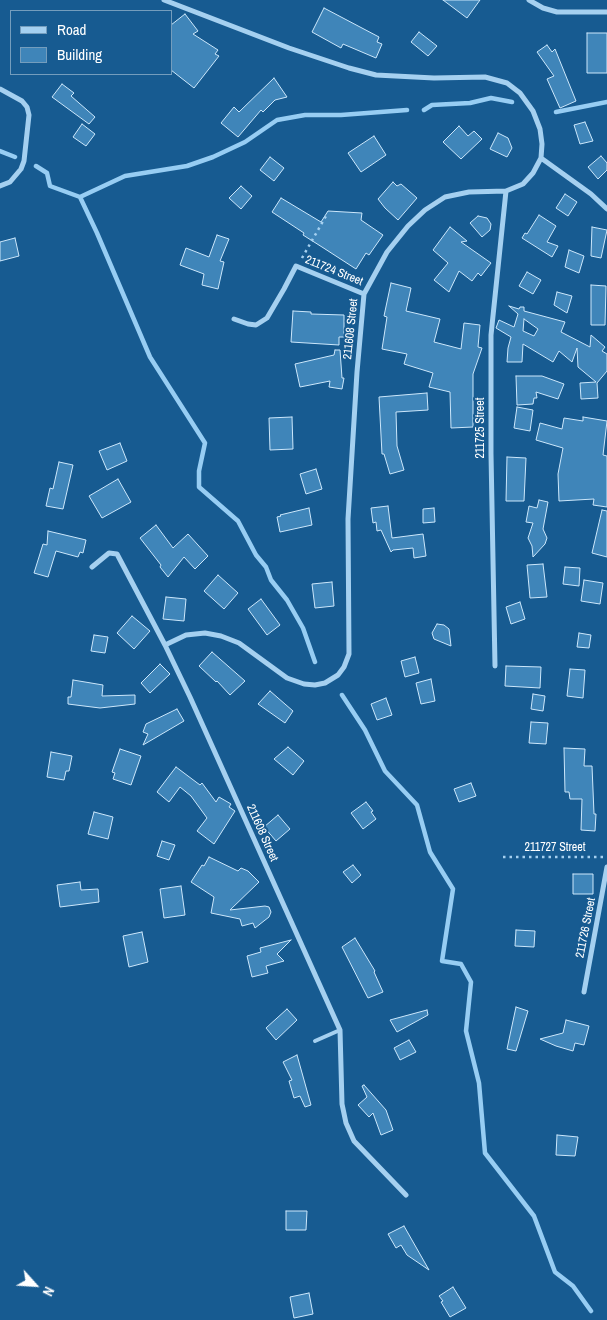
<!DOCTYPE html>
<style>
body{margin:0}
#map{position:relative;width:607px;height:1320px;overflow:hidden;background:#175b91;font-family:"Archivo Narrow",sans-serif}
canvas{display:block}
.legend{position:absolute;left:10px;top:10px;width:162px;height:65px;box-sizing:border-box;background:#175b91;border:1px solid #749dbd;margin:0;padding:6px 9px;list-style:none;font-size:15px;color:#fff}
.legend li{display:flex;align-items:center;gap:10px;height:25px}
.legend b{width:25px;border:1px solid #749dbd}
.north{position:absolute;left:10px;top:1260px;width:50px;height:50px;-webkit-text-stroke:4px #175b91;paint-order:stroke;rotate:116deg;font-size:14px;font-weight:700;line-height:20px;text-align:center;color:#fff}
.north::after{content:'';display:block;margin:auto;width:18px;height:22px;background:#fff;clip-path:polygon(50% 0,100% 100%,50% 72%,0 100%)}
</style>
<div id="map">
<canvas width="607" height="1320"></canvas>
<ul class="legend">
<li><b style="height:6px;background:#a5d0f0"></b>Road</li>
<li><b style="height:14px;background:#3f85b9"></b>Building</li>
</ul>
<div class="north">N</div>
</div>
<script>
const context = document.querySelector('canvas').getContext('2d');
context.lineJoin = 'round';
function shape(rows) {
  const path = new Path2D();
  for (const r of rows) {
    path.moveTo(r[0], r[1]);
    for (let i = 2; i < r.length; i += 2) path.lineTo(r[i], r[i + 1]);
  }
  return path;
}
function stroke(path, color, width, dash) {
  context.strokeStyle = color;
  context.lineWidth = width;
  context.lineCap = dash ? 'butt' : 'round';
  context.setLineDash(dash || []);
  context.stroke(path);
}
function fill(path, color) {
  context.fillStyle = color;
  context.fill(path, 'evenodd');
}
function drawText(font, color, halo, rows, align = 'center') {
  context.font = font + ' "Archivo Narrow",sans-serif';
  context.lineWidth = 4;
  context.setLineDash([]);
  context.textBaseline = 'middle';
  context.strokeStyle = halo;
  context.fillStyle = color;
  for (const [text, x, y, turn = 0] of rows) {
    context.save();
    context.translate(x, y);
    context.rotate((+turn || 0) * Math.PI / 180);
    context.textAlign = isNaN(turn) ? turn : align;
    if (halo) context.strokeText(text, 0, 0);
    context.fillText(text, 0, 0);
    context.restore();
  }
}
stroke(shape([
 [424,110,432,105,470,103,491,98,512,102],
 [556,112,607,102],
 [0,151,15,157],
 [36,166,47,173,50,186,80,197,97,233,150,357,205,443,199,471,199,487,238,521,256,555,266,567,271,580,287,600,303,628,315,662],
 [80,197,125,176,187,166,213,157,245,142,277,120,305,115,341,115,407,110],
 [342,695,365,730,385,771,417,805,430,852,453,889,442,961,461,964,471,982,466,1031,479,1083,485,1153,534,1216,555,1272,573,1286,591,1311]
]), '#97cdf3', 4.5);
const building = shape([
 [443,0,480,0,467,18,443,0],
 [324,8,379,37,377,42,382,44,376,58,343,44,341,48,312,32,324,8],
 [185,14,198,31,193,34,218,50,215,54,219,56,194,88,171,70,171,25,185,14],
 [419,32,437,46,428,56,411,42,419,32],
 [587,33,607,33,607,73,587,73,587,33],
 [547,45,552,52,555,49,576,101,560,108,547,79,554,76,537,52,547,45],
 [274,78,287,97,275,100,263,112,261,110,238,137,221,123,234,107,239,112,274,78],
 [62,84,74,93,71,96,95,117,89,124,52,97,62,84],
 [585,122,593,141,580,144,574,125,585,122],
 [82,124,95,134,86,146,73,137,82,124],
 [459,126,468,136,474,131,482,139,461,159,443,142,459,126],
 [498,133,508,138,512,148,507,157,490,149,498,133],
 [374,136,386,155,361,172,348,153,374,136],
 [601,156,607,163,607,170,598,179,588,167,601,156],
 [270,157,284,168,274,181,260,170,270,157],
 [393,182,397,186,401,184,417,198,398,220,385,208,378,199,393,182],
 [241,186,252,196,241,209,229,198,241,186],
 [565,194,577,202,568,216,556,208,565,194],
 [281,198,321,222,328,211,362,213,361,220,383,235,369,255,366,253,356,269,322,247,303,235,304,233,272,212,281,198],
 [539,215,556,226,547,242,558,246,552,257,522,238,525,233,527,234,539,215],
 [478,216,487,218,491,224,490,230,482,237,470,223,478,216],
 [450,227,467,241,461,242,491,263,481,276,478,273,472,281,459,271,449,292,434,280,448,263,433,250,450,227],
 [592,227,607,230,601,258,591,256,592,227],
 [217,235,229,239,220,261,224,262,218,289,202,285,204,274,180,265,186,248,209,257,217,235],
 [15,238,19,256,0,261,0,242,15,238],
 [569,250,584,256,579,273,565,267,569,250],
 [527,272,541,280,533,294,519,286,527,272],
 [391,283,411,288,406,311,440,319,434,342,461,349,464,323,480,325,478,347,482,348,473,374,473,427,451,428,450,392,429,387,433,373,404,364,407,354,382,349,387,317,384,316,391,283],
 [591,285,606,286,605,325,591,325,591,285],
 [557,292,572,296,567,313,554,305,557,292],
 [509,306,519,309,520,307,524,307,524,311,565,322,561,332,590,347,591,335,605,347,602,351,607,354,607,371,597,383,598,398,581,399,580,383,596,382,578,367,577,348,572,362,559,351,553,362,523,344,522,362,507,362,508,348,511,337,496,328,499,320,514,327,518,314,509,306],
 [524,319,538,329,534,336,523,331,524,319],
 [293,311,311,312,311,314,344,315,344,337,339,337,339,345,291,342,293,311],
 [335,350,340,350,342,378,344,378,342,389,329,387,330,381,300,387,295,364,334,355,335,350],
 [516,376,542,376,564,384,558,399,536,392,537,398,534,398,533,404,517,405,516,376],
 [427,393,428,410,396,412,397,446,404,470,390,474,384,454,382,454,379,397,427,393],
 [517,407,533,410,530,431,514,428,517,407],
 [292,417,293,449,270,450,269,418,292,417],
 [583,417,607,421,603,455,607,456,607,507,593,505,594,499,559,501,558,474,563,448,536,440,540,423,562,429,564,418,583,421,583,417],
 [120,443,127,461,107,470,99,451,120,443],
 [507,457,526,458,524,501,506,501,507,457],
 [59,462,73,465,63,509,46,506,50,488,53,489,59,462],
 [316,469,322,489,306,494,300,474,316,469],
 [118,479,131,502,102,518,89,496,118,479],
 [539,500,548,502,543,529,547,538,545,544,533,557,532,546,528,538,533,523,526,522,529,506,537,508,539,500],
 [388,506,392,538,423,534,426,556,414,558,413,548,393,550,391,552,381,530,377,531,376,522,373,523,371,508,388,506],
 [309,508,312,525,280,532,277,517,281,516,280,515,309,508],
 [434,508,435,522,423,523,423,509,434,508],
 [602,510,607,511,607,557,592,553,602,510],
 [156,525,173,548,188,534,208,556,195,569,184,557,168,577,160,567,161,565,140,538,156,525],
 [48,531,86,540,83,553,80,552,78,557,56,551,48,577,34,573,43,544,47,545,48,531],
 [543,564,547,597,530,598,527,565,543,564],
 [565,567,580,568,579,586,563,584,565,567],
 [218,575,238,593,224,609,204,591,218,575],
 [584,580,603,583,600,604,581,601,584,580],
 [332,582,334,606,315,608,312,584,332,582],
 [166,597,186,599,184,621,163,619,166,597],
 [261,599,280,625,267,635,248,609,261,599],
 [520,602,525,619,511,624,506,607,520,602],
 [132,616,150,631,134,649,117,633,132,616],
 [437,624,444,625,449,629,451,646,434,639,432,633,437,624],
 [579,633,591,635,589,648,577,647,579,633],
 [94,635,108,637,105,653,91,651,94,635],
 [212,652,245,681,230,695,217,681,216,682,199,666,212,652],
 [415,657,419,673,405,677,401,661,415,657],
 [160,664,170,674,150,693,141,683,160,664],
 [506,666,541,667,540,688,505,686,506,666],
 [570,669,585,670,583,698,567,696,570,669],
 [431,679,435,701,421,704,416,683,431,679],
 [73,680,103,685,102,696,135,695,135,704,100,708,68,704,68,697,71,697,73,680],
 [270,691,293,711,285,723,258,704,270,691],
 [533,694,545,696,543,711,531,709,533,694],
 [386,698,392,715,377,720,371,704,386,698],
 [177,709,184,721,143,745,148,734,143,732,146,724,177,709],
 [531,722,548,723,546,744,529,743,531,722],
 [288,747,304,761,293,775,274,759,288,747],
 [564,748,585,749,584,766,592,766,594,814,596,814,595,831,581,830,582,799,570,799,569,792,565,792,564,748],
 [120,749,141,756,131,785,113,779,115,773,112,772,120,749],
 [51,752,72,756,69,771,66,771,64,780,47,777,51,752],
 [176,767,200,785,202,783,216,802,219,797,231,804,229,807,235,811,214,844,197,831,207,818,191,796,180,787,169,802,157,792,176,767],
 [471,783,476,796,459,802,454,789,471,783],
 [366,802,373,811,371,812,376,819,363,829,351,813,366,802],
 [94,812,113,817,108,839,88,834,94,812],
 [278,815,290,829,276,841,264,827,278,815],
 [162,841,175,845,169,860,157,856,162,841],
 [209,857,238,871,241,868,248,871,259,882,230,910,265,906,269,907,271,912,269,917,255,928,253,923,242,926,240,919,211,913,214,897,191,882,202,865,204,866,209,857],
 [353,865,361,875,352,883,343,872,353,865],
 [573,874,593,874,593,894,573,894,573,874],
 [80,882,81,890,98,889,99,902,60,907,57,885,80,882],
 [181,886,185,915,164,918,160,889,181,886],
 [516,930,535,931,534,947,515,946,516,930],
 [142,932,148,962,129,967,123,936,142,932],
 [355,938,375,971,374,972,383,992,368,998,342,947,355,938],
 [291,940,277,954,284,961,266,966,268,973,252,977,247,956,261,952,260,948,291,940],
 [516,1007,528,1011,516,1051,507,1049,516,1007],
 [287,1009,297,1020,276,1040,266,1028,287,1009],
 [427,1010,428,1015,397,1032,390,1020,427,1010],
 [566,1020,589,1026,584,1045,575,1043,573,1051,556,1046,540,1039,563,1033,566,1020],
 [409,1040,416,1052,400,1060,394,1048,409,1040],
 [297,1055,311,1105,305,1107,300,1096,294,1098,289,1081,292,1080,283,1062,297,1055],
 [364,1085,386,1110,393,1130,381,1135,373,1113,369,1117,358,1105,367,1097,362,1086,364,1085],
 [557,1135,578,1137,575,1156,556,1155,557,1135],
 [286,1211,307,1211,306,1230,286,1230,286,1211],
 [404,1226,429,1270,407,1255,401,1245,396,1248,388,1234,404,1226],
 [453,1287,466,1308,450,1317,441,1302,443,1301,439,1296,453,1287],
 [309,1293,313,1314,294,1318,290,1297,309,1293]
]);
fill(building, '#3f85b9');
stroke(building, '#cce7fb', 1);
stroke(shape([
 [302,258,326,216],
 [503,857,603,857]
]), '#a5d0f0', 2.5, [2.5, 4]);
stroke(shape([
 [315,1041,340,1030]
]), '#a5d0f0', 4);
stroke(shape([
 [164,0,289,48,349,68,376,75,434,78,485,77,507,83,520,93,533,111,540,129,542,144,541,158,533,173,523,184,506,191,469,192,445,197,425,210,408,226,387,252,364,294,357,372,348,519,349,654,344,667,338,675,325,683,315,685,304,684,287,678,239,643,221,636,205,633,186,635,165,645],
 [529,0,543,8,557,12,607,12],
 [0,89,22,101,27,107,29,115,24,161,21,169,10,182,0,186],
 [541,158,591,194,607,209],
 [234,319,248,324,256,325,267,318,284,289,296,266,364,294],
 [92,567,109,553,117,554,165,645,190,697,340,1030,342,1104,346,1123,354,1141,406,1195],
 [495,666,491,454,491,335,506,191],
 [584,992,607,867]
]), '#a5d0f0', 5);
drawText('12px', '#fff', '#175b91', [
 ["211724 Street",334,271,22],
 ["211608 Street",351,329,-84],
 ["211725 Street",481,428,-90],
 ["211608 Street",262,833,66],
 ["211727 Street",555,848],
 ["211726 Street",586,928,-79]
]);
</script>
